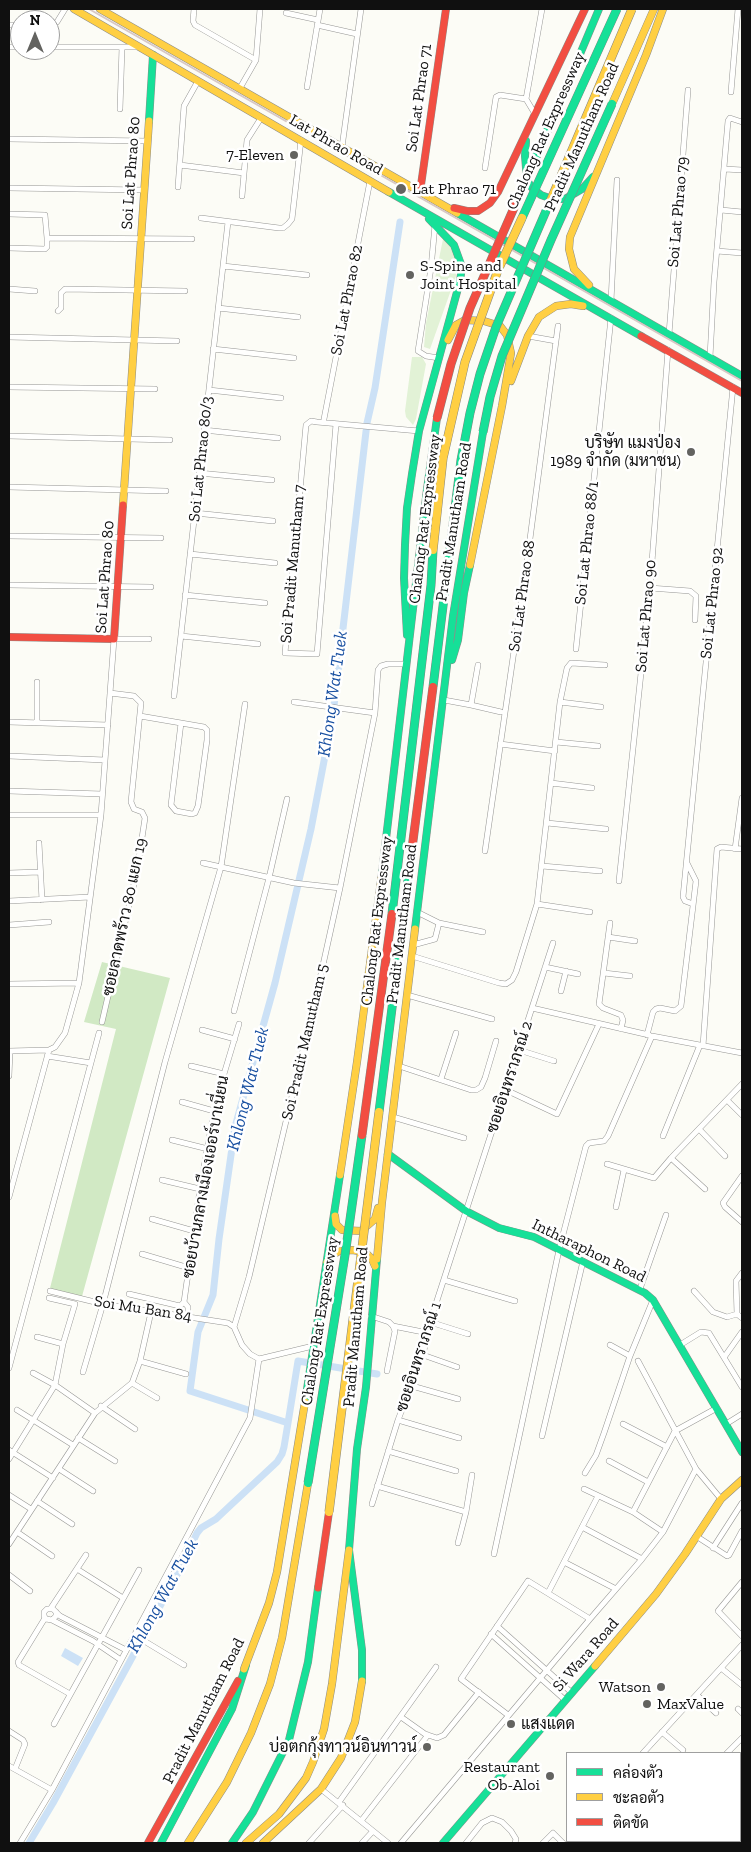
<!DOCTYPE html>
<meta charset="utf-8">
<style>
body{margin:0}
#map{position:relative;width:751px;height:1852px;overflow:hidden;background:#fcfcf6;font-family:"Zilla Slab",Sarabun,serif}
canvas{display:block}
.frame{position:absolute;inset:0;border:10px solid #101010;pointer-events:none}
.legend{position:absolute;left:566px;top:1752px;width:175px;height:90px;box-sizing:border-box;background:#fff;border:1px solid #9f9f9f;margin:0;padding:6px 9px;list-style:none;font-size:15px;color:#101010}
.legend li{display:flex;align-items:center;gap:10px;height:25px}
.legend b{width:25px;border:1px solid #9f9f9f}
.north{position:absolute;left:10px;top:10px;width:50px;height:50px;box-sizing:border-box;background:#fff;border:1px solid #9f9f9f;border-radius:50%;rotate:0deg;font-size:14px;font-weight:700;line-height:20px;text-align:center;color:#101010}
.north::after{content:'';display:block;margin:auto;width:18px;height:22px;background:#636360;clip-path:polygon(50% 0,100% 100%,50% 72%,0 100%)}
</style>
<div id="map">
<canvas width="751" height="1852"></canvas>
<div class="frame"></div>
<ul class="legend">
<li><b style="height:6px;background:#16e098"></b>คล่องตัว</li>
<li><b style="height:6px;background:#ffcf43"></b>ชะลอตัว</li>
<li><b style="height:6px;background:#f24e42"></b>ติดขัด</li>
</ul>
<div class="north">N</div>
</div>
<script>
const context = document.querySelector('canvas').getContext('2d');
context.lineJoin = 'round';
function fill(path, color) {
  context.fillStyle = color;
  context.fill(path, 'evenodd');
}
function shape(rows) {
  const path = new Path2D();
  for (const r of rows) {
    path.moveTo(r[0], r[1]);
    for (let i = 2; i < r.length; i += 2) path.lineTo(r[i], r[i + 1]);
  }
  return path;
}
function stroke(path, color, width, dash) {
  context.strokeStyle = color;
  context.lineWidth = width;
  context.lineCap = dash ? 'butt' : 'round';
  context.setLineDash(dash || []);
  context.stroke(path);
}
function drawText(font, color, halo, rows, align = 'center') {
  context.font = font + ' "Zilla Slab",Sarabun,serif';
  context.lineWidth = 5;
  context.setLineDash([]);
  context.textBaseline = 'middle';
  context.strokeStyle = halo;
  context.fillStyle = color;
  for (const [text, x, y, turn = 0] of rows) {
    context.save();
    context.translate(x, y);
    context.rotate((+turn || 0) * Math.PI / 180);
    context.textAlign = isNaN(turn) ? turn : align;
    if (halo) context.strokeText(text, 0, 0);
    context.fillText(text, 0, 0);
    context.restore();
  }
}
fill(shape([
 [443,239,445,239,454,251,457,264,456,276,430,349,424,347,426,323],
 [412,357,422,357,426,364,416,419,413,425,406,417,405,411]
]), '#e2f2d6');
fill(shape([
 [102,962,170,978,81,1300,49,1292,116,1029,84,1022]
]), '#d1e9c4');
fill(shape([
 [65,1648,83,1658,78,1666,61,1656]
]), '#cce1f6');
stroke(shape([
 [288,1423,298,1361,377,1374],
 [29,1843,53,1803,178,1573,197,1533,201,1528,216,1519,233,1503,277,1462,282,1454,284,1447,288,1423,190,1391,198,1332,213,1295,219,1239,235,1127,275,983,311,829,333,714,367,423,375,388,400,222]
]), '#cce1f6', 7);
const street = shape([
 [194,9,193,21,195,25,256,60],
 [286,13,318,20],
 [9,25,20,25],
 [50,25,57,22,65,9],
 [317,25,357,34],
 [9,47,20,47],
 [50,47,136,47],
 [307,87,320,9],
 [240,88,256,60,260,9],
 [731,92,738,9],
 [120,109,122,47],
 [535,114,526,99,542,9],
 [9,139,147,141],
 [342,147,361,9],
 [180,165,244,173],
 [485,168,496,97,500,95,526,99],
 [725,169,742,170],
 [178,187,184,106,198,81],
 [9,188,144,190],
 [242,196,247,140,261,118],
 [721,210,742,212],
 [9,214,45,215,47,238,47,247,45,249,9,248],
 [201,218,279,228,283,228,288,224,292,219,301,140],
 [435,225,431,268,418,351,426,356,439,358],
 [47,238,192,239],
 [717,251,742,253],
 [223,266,307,275],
 [9,289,35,291],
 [611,301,617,180],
 [218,308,298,317],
 [58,311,61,308,61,293,65,289,185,291],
 [669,334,688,90],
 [9,337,177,341],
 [556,341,558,326],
 [213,349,294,358],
 [710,357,714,282,728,121,730,118,742,122],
 [9,387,155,389],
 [209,390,281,398],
 [324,419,370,181],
 [336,424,317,654,285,653,306,425,311,421,317,422,419,431],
 [204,430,278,438],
 [9,436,170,440],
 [199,473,272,480],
 [9,487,166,491],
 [195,513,273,521],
 [9,536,161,538],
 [190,554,275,563],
 [9,585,151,587],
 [650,588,690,591,696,596,695,620],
 [185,595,265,603],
 [181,636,258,644],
 [576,649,611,318],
 [174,696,228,222],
 [444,700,471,705,478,665],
 [560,702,601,707],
 [471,705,501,712],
 [375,713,378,670,381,666,388,664,406,664],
 [140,716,181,723,204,727,207,730,207,740,198,806,195,813,192,814,176,811,171,805,181,723],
 [9,722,108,725],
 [37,723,37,682],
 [556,742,598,746],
 [500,744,555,751],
 [9,756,105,760],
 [551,783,592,788],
 [9,791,102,794],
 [9,815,101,815],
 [547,823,606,829],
 [39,843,42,900],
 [735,849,742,798],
 [485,851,528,554,556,341,528,336],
 [203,863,294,883,340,888],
 [542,866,600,871],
 [9,873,40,872],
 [619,881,650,588,668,350],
 [9,901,90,897],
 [537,904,590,912],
 [693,904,685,901,683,897,733,387],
 [439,923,483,932],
 [610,923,599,1004,603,1008,621,1015,623,1020,621,1029],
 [9,925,49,922],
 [608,937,635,941],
 [413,945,435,939,439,923,417,912],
 [412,956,499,983,506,984,512,980,516,972,537,904,560,702,567,668,571,663,605,665],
 [545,967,578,974],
 [604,973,630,976],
 [9,984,79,983],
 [561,991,566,971],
 [407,995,492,1019],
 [532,1008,649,1035],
 [234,1011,269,878,287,799],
 [102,1022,137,871,145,818,142,812,134,809,131,802,141,703,134,696,110,693],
 [202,1030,235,1039],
 [647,1035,653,1012,656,1009,660,1008,675,1011,681,1006,696,881,687,863],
 [703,1046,717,849,721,847,742,849],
 [519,1050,554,1061],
 [9,1051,49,1050,55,1047,65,1033,79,983,101,815,114,639,149,639],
 [47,1056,91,1063],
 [191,1066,224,1074],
 [399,1066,471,1090,476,1090,481,1087,485,1078,496,1041],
 [9,1076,10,1051],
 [441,1079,456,1033],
 [506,1090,557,1114,599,1024],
 [727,1100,742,1115],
 [182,1102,214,1111],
 [393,1117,464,1138],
 [699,1129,725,1156],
 [663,1136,700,1045],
 [172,1140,208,1149],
 [671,1158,705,1189],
 [607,1164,654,1178,671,1158,742,1084],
 [742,1176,723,1203,725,1207,742,1222],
 [162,1180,200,1189],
 [9,1197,49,1050],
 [616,1207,624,1170],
 [152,1219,194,1231],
 [142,1254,189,1268],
 [444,1280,515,1301],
 [640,1289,666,1215],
 [50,1291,103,1304,228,1323,234,1327],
 [694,1291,713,1312,727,1317,737,1314,742,1318],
 [129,1294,180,1306],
 [184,1302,188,1307,188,1316],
 [737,1314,736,1281,742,1273],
 [178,1315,180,1306,184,1302,200,1189,214,1111,224,1074,239,1024],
 [371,1316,389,1322,393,1326,395,1331,387,1371],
 [430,1322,468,1334],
 [393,1326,428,1333],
 [37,1337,63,1344],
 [610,1345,630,1356,653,1300],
 [680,1345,701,1332,709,1333,742,1387],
 [423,1355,457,1367],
 [725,1356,742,1332],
 [259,1359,250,1354,242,1345,234,1327,249,1277,321,974,340,888,375,713,294,702],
 [140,1361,186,1374],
 [638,1361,696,1469,721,1499],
 [9,1368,99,1033],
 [83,1372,103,1304,165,1062,221,867,245,704],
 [33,1373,55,1385,95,1413],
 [132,1383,157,1398],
 [412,1386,458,1399],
 [101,1406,135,1429],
 [17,1410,73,1445],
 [398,1420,459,1438],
 [623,1424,667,1447],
 [726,1424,742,1414],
 [542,1436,583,1261],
 [78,1438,115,1461],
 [9,1450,53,1478],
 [388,1451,456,1471],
 [9,1459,55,1385,63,1344,75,1304,49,1298],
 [609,1461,648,1482],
 [59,1469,93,1491],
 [585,1473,596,1455,604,1433,630,1356],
 [377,1486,466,1512],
 [584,1489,633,1512,663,1532],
 [9,1495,31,1509],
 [37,1501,72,1524],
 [372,1504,398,1420,423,1355,430,1322,553,943],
 [633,1512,675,1431,717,1408],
 [582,1527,642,1559],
 [17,1532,52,1556],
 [696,1536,727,1556,729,1555,742,1531],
 [458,1543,466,1512,472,1475],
 [9,1544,95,1413,132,1383,140,1361,151,1312],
 [713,1548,742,1503],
 [494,1554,559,1250,586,1146,589,1143,604,1141,608,1136,652,1036,742,1053],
 [564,1562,616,1589],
 [77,1569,123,1598],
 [9,1575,30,1591],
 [742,1582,718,1611,742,1636],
 [548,1593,598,1496],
 [51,1608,86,1555],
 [56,1612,56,1616,52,1620,46,1619,44,1616,44,1612,47,1609,53,1609,60,1616,126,1650],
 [45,1618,18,1662,19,1665,70,1694],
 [52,1620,93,1641,121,1660],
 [497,1626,572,1693],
 [491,1634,565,1700],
 [136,1636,184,1665],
 [721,1668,742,1685],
 [697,1695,716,1713],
 [738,1709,742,1713],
 [508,1715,461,1679,528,1581,590,1619],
 [401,1717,425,1734,437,1738,444,1735,479,1692],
 [54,1724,139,1570],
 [9,1731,23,1740,25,1744,15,1769],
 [662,1732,683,1750],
 [643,1753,742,1645],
 [727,1753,742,1738],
 [9,1766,52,1790],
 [740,1776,742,1778],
 [321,1789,388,1843],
 [740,1795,742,1792],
 [339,1802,436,1667],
 [361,1821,428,1735],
 [717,1841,719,1843],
 [20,1843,52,1790,250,1418,259,1359,313,1346],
 [309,1843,343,1805],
 [362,1843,373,1831],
 [401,1843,590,1619,642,1559,663,1532,696,1469],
 [466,1843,482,1823,492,1818,502,1822,511,1831,516,1839,515,1843],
 [543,1843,553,1833,563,1843],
 [637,1843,640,1841],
 [696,1843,699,1841]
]);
const fast = shape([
 [575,66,599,9],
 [149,121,153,55],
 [526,141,525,156,527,180,532,188,541,195,552,199,565,199,582,189,593,177],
 [389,192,641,336],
 [457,213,742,376],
 [407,635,404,578,405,545,407,508,412,474,419,431,460,281,462,267,454,245,429,219],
 [452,660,458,640,464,593,470,565],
 [382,873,427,489,437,418],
 [415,929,453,616,483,432],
 [388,1154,466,1211,499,1228,534,1237,645,1293,653,1300,742,1452],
 [305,1402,340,1175],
 [362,1681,362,1650,349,1550,357,1449,366,1387,377,1259],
 [161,1843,232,1709,246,1665],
 [232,1843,253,1812,289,1740,308,1662,318,1588],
 [443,1843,595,1666]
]);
const slow = shape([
 [74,9,389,192],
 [100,9,457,213],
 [612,104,654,9],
 [589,285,574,269,569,249,570,237,646,55,663,9],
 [448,340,456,325,465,320,484,321,500,326,507,335,511,353,502,406,470,565],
 [511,381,528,336,539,317,556,306,571,304,583,306],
 [123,505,149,121],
 [340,1175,357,1062,382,873],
 [335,1216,336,1224,342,1230,361,1231,375,1219,378,1208],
 [377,1259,382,1202,415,929],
 [327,1262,331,1256,339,1251,352,1250,365,1252,372,1259,375,1266],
 [595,1666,656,1594,685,1554,721,1499,742,1480],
 [244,1669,269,1603,277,1572,305,1402],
 [188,1843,227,1782,251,1733,270,1684,282,1638,308,1483],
 [246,1843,279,1814,306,1778,313,1762,324,1729,332,1684,349,1550],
 [263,1843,321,1789,341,1758,355,1722,362,1681]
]);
const jam = shape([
 [420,192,446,9],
 [454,208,467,211,478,211,490,203,498,192,585,9],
 [641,336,742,393],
 [9,637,114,639,123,505],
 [318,1588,329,1512],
 [148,1843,238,1681]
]);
stroke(street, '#969694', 6);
stroke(fast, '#8d8d8a', 8);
stroke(slow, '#8d8d8a', 8);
stroke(jam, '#8d8d8a', 8);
stroke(street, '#fffffe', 5);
stroke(fast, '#16e098', 7);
stroke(slow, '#ffcf43', 7);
stroke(jam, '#f24e42', 7);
stroke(shape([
 [89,9,742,381]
]), '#d8c8c5', 2);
const fastBridge = shape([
 [517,201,575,66],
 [522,218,617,9],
 [483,432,490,397,502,356,551,240,612,104],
 [433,687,461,460,470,413,480,374,496,327,549,204],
 [392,914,431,585,433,550],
 [379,1112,411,856],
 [308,1483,345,1255,362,1135]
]);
const slowBridge = shape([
 [549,204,632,9],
 [433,550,443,458,465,362,498,270,522,218],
 [329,1512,379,1112]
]);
const jamBridge = shape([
 [437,418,451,364,470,308,517,201],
 [411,856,433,687],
 [362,1135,392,914]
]);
stroke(fastBridge, '#848481', 9, []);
stroke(slowBridge, '#848481', 9, []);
stroke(jamBridge, '#848481', 9, []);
stroke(fastBridge, '#16e098', 8);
stroke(slowBridge, '#ffcf43', 8);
stroke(jamBridge, '#f24e42', 8);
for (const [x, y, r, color] of [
 [294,155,5,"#636360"],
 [401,189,6,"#636360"],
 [410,275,5,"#636360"],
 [691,452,5,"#636360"],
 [661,1687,5,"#636360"],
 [647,1704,5,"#636360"],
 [511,1724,5,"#636360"],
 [427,1747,5,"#636360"],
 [550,1776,5,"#636360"]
]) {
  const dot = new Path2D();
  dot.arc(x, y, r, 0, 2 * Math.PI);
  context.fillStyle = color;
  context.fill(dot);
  stroke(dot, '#fff', 2);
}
drawText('16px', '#101010', '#fff', [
 ["Soi Lat Phrao 71",419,98,-82],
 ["Chalong Rat Expressway",546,131,-66],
 ["Pradit Manutham Road",582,137,-66],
 ["Lat Phrao Road",336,145,30],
 ["Soi Lat Phrao 80",131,173,-86],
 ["Soi Lat Phrao 79",678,212,-85],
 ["Soi Lat Phrao 82",347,300,-79],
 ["Soi Lat Phrao 80/3",201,459,-84],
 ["Chalong Rat Expressway",425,519,-83],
 ["Pradit Manutham Road",454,522,-81],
 ["Soi Lat Phrao 88/1",587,543,-84],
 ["Soi Pradit Manutham 7",293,564,-85],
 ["Soi Lat Phrao 80",105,577,-86],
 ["Soi Lat Phrao 88",522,596,-82],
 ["Soi Lat Phrao 92",712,603,-84],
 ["Soi Lat Phrao 90",646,616,-85],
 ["ซอยลาดพร้าว 80 แยก 19",125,917,-78],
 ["Chalong Rat Expressway",377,921,-83],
 ["Pradit Manutham Road",402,924,-83],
 ["Soi Pradit Manutham 5",305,1042,-77],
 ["ซอยอินทราภรณ์ 2",510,1077,-72],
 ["ซอยบ้านกลางเมืองเออร์บาเนี่ยน",206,1177,-80],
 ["Intharaphon Road",589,1251,26],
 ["Soi Mu Ban 84",143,1309,9],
 ["Chalong Rat Expressway",320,1321,-81],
 ["Pradit Manutham Road",356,1327,-85],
 ["ซอยอินทราภรณ์ 1",419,1357,-72],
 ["Si Wara Road",586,1655,-49],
 ["Pradit Manutham Road",204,1711,-63]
]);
drawText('16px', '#101010', '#fff', [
 ["7-Eleven",284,155],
 ["Lat Phrao 71",412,189,"left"],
 ["S-Spine and",420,266,"left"],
 ["Joint Hospital",420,284,"left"],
 ["บริษัท แมงป่อง",681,443],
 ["1989 จำกัด (มหาชน)",681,461],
 ["Watson",651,1687],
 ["MaxValue",657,1704,"left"],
 ["แสงแดด",521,1724,"left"],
 ["บ่อตกกุ้งทาวน์อินทาวน์",417,1747],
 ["Restaurant",540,1767],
 ["Ob-Aloi",540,1785]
], 'right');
drawText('italic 18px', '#1950a1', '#fff', [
 ["Khlong Wat Tuek",333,694,-82],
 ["Khlong Wat Tuek",248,1089,-76],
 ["Khlong Wat Tuek",163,1596,-61]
]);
</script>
